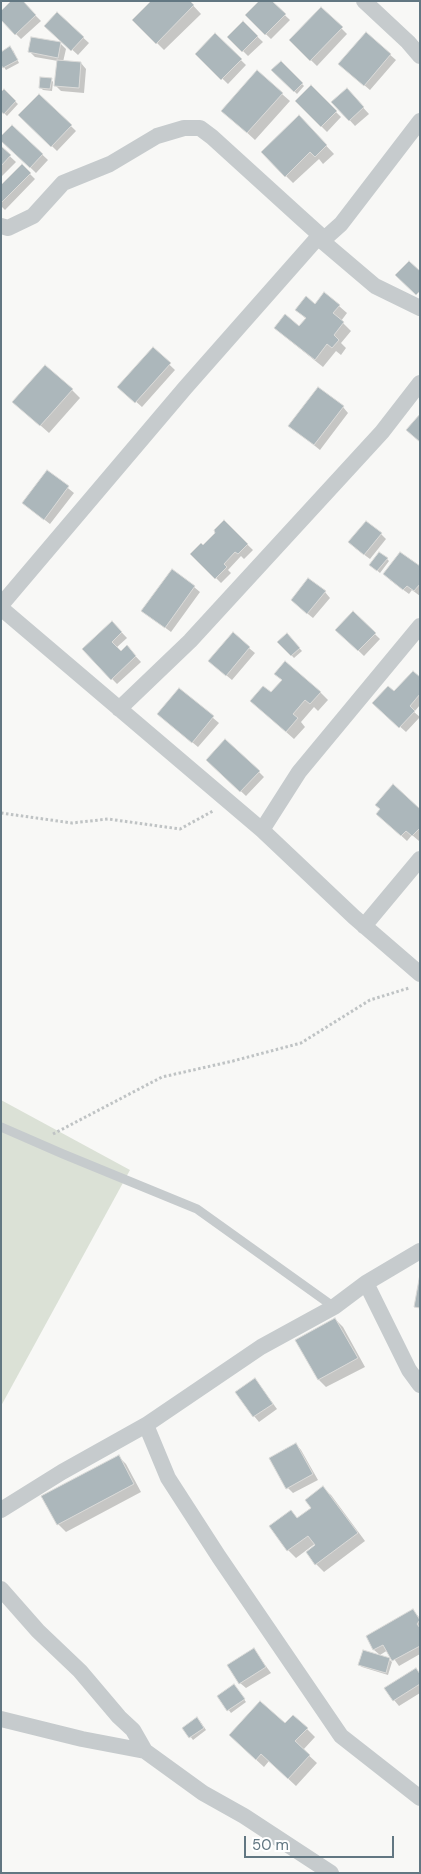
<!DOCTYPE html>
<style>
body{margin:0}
#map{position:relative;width:421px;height:1874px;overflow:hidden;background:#f8f8f6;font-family:"DM Sans",sans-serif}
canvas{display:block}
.frame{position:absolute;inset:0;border:2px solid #627782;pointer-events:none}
.scale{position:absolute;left:244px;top:1836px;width:150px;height:22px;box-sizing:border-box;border:2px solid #627782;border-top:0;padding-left:6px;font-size:15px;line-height:18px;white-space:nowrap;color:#627782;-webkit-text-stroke:4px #fff;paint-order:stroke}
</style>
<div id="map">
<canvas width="421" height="1874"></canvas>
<div class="frame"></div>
<div class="scale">50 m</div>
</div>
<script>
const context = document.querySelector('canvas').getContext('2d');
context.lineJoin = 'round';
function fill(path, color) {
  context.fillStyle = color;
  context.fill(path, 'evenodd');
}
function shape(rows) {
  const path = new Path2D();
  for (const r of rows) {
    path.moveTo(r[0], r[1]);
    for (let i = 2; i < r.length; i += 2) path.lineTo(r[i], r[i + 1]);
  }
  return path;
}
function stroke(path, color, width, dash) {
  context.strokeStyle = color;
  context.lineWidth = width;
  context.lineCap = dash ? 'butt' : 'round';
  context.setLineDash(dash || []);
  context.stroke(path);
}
fill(shape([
 [1,1100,130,1170,1,1406]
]), '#dbe1d6');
fill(shape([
 [21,1,41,21,21,39,1,19],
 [189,1,201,14,164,50,134,20],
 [270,1,290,20,271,39,246,15],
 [321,8,347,34,317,66,290,40],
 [57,14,89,43,78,55,46,26],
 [243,23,263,42,248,56,229,37],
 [366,34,396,60,370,90,345,69],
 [215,35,246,65,228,84,197,54],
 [60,43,66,49,63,62,81,63,86,69,84,93,61,91,56,86,58,61,35,57,29,51],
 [13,50,19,63,6,70,1,63],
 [281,63,304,86,297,94,273,70],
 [51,79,53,82,52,91,43,90,40,87],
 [311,87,341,117,327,132,296,101],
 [347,90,369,114,355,126,333,102],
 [4,91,18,104,7,116,1,110],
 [282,94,290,101,255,140,231,118],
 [39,95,76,131,57,151,20,115],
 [299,117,334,154,323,164,319,159,293,183,262,152],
 [12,126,48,160,36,173,1,139],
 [1,148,16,162,1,177],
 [22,166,35,179,5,210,1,206,1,186],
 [339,306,347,313,341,321,351,331,341,343,346,348,341,355,336,351,323,367,283,335,299,328,306,319,297,309],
 [153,349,175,370,142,407,125,392],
 [72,390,80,398,49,433,22,409],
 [343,407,348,413,320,450,290,426],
 [48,472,74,493,50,524,23,503],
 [224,522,253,550,244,559,241,556,228,570,231,573,221,583,192,554,203,547,217,533],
 [381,534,386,539,370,559,355,548],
 [387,559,389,561,380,573,373,567],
 [420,568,420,596,412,590,409,594,390,580],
 [194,587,200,592,171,632,143,611],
 [325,592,330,598,313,618,298,606],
 [353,613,380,639,364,656,337,630],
 [112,622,127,638,116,648,121,652,127,647,141,662,117,684,83,649],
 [287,635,302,651,294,658,279,642],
 [249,648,255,653,232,680,215,666],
 [420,679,420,705,414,712,420,717,406,732,379,708,394,693],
 [179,689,219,723,198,747,164,719],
 [320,692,328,700,318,711,314,707,301,722,305,727,294,739,260,709,271,694],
 [213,765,259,772,264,777,246,796],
 [420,810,419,841,412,835,407,841,383,819],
 [335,1319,343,1327,365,1367,326,1387,319,1380],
 [255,1379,277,1409,259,1422,254,1416],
 [296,1444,301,1450,318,1480,293,1493,288,1488],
 [118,1456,126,1464,141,1492,66,1532,58,1524],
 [323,1488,331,1495,365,1541,324,1572,316,1564,316,1543,296,1558,288,1550,291,1512,298,1519,312,1509],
 [413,1611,420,1618,420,1654,399,1666,388,1650,380,1655,374,1650,367,1637],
 [254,1650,271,1673,246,1688,240,1683],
 [389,1659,392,1662,388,1675,362,1667,359,1665],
 [420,1674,420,1693,399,1706,394,1700],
 [236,1688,246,1702,231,1713,218,1696],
 [200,1721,206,1730,193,1740,184,1728],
 [285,1725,307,1729,315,1737,303,1750,317,1763,296,1786,269,1761,264,1767,238,1743]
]), '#0003');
const building = shape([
 [11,1,23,1,36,15,15,35,1,20,1,11,11,1],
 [151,1,190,1,194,5,156,44,132,20,151,1],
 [259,1,272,1,286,14,265,35,245,15,259,1],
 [321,7,343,27,310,61,289,40,321,7],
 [57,12,84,37,71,51,44,26,57,12],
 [243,21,258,36,242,52,227,37,243,21],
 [366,32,391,54,364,86,338,64,366,32],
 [215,33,242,59,221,80,195,54,215,33],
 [31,37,61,42,58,58,28,52,31,37],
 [10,46,18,60,3,68,1,65,1,52,10,46],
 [57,60,81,62,79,88,54,86,57,60],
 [281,61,303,83,294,92,271,70,281,61],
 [257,70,283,93,247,133,221,111,257,70],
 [40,77,52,78,50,89,39,88,40,77],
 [311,85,337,111,321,127,295,101,311,85],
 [347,88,364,107,349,121,331,102,347,88],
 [4,89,16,101,4,114,1,112,1,92,4,89],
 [39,94,72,125,51,147,18,115,39,94],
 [299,115,327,145,315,157,310,152,285,177,261,152,299,115],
 [12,125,43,154,30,168,1,141,1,136,12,125],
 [1,146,11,155,1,166,1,146],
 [22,164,31,173,1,203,1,185,22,164],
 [409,261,420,271,420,291,416,295,395,275,409,261],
 [324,292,340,305,333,313,344,322,334,335,339,340,332,348,327,344,315,360,274,328,285,314,299,326,306,318,295,310,306,296,315,304,324,292],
 [153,347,171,363,135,403,117,387,153,347],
 [45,365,73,389,40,426,12,402,45,365],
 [318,387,344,406,314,445,288,426,318,387],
 [420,414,420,442,406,430,420,414],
 [47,470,69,486,44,520,22,503,47,470],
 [224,520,248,544,238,554,235,552,224,564,227,567,215,579,190,554,201,543,203,545,215,533,214,530,224,520],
 [366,521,382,533,364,555,348,542,366,521],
 [379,552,388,558,377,571,369,565,379,552],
 [400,552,420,566,420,584,414,591,407,586,403,590,383,574,400,552],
 [172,569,195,586,165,628,141,611,172,569],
 [308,578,326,591,307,614,291,600,308,578],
 [353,611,376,633,358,651,335,630,353,611],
 [112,621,122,632,112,642,121,651,127,645,136,656,111,680,82,649,112,621],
 [233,632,250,647,226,676,208,661,233,632],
 [287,633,300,648,291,656,277,642,287,633],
 [285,661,321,692,310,704,305,700,293,714,298,718,286,732,250,701,263,686,271,692,282,680,274,674,285,661],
 [413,671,420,677,420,694,410,706,415,711,399,728,372,703,388,686,394,691,413,671],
 [179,688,214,716,192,743,157,714,179,688],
 [225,739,260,771,240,792,206,760,225,739],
 [393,784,420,809,420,828,412,836,406,831,401,836,376,814,380,809,375,805,393,784],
 [420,1274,420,1308,414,1307,420,1274],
 [335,1318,358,1358,318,1380,295,1340,335,1318],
 [255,1378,273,1404,253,1417,235,1392,255,1378],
 [296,1443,313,1474,286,1489,269,1458,296,1443],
 [119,1455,134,1484,57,1525,41,1496,119,1455],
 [323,1486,358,1533,315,1565,306,1552,315,1545,308,1536,287,1551,269,1526,291,1510,297,1518,311,1508,305,1500,323,1486],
 [413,1609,420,1620,417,1624,420,1628,420,1646,392,1661,383,1645,373,1650,366,1636,413,1609],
 [254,1648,266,1667,239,1684,227,1665,254,1648],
 [363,1650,390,1658,386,1673,358,1665,363,1650],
 [416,1668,420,1674,420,1684,393,1701,384,1688,416,1668],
 [234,1684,245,1699,227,1711,217,1696,234,1684],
 [260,1701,285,1723,293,1715,308,1728,295,1741,310,1755,288,1779,261,1754,256,1760,229,1735,260,1701],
 [197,1717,204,1728,189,1738,182,1728,197,1717]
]);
fill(building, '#acb7bb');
stroke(building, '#dadad8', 1);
stroke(shape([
 [1,813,72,823,108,819,180,829,213,811],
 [53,1134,162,1077,233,1061,301,1043,370,1000,409,988]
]), '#bfc3c4', 3, [2.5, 2.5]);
stroke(shape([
 [1,1127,63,1154,197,1209,334,1307]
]), '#c6cbcd', 9);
stroke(shape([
 [364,1,408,42,420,56],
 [1,226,8,228,33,216,63,183,110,164,157,136,184,128,200,128,212,137,300,217,320,235,322,241,375,286,420,308],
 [322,241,341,224,420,121],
 [1,605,185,388,320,235],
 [1,608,262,830,354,917,420,974],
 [119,709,190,641,382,432,420,383],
 [262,830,299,772,420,626],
 [364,926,420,859],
 [366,1283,409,1370,420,1385],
 [146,1425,168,1478,219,1557,341,1736,420,1798],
 [1,1510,62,1472,146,1425,261,1347,334,1307,366,1283,420,1251],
 [1,1589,38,1631,80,1671,119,1717,133,1730,145,1751,203,1793,244,1816,331,1873],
 [1,1719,82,1739,145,1751]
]), '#c6cbcd', 16);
</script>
